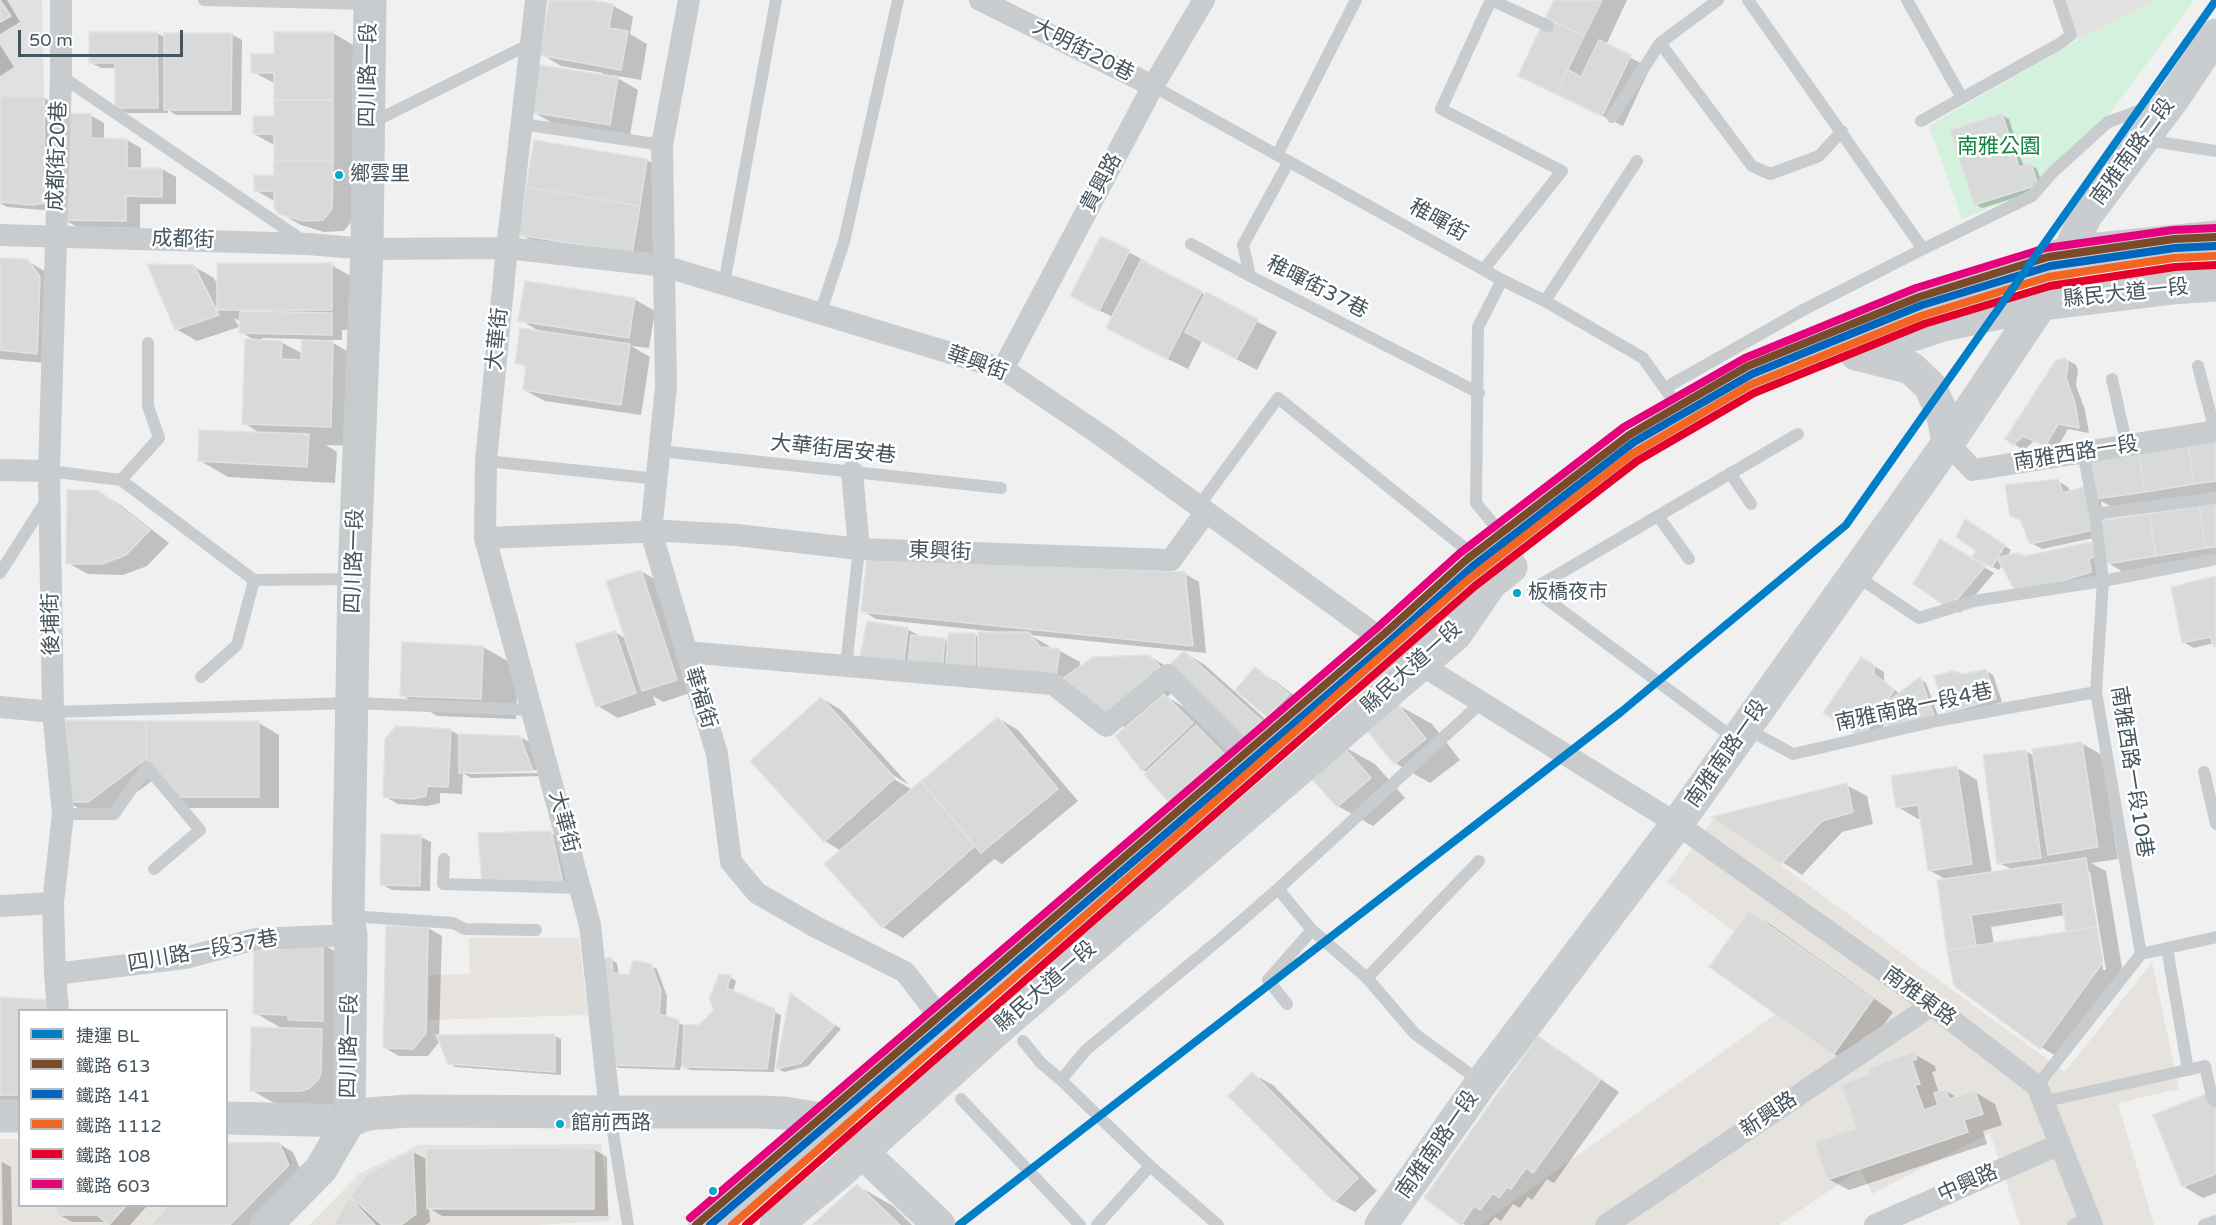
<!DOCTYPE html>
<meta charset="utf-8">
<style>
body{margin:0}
#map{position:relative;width:2216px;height:1225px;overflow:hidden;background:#f1f0f0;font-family:"Varela Round","Noto Sans TC",sans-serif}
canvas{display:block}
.legend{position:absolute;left:18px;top:1009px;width:210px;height:198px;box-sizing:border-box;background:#fff;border:2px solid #b5bbbf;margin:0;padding:8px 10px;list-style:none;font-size:18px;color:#46555e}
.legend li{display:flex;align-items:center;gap:12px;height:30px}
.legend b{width:30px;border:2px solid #b5bbbf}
.scale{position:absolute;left:18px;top:30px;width:165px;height:27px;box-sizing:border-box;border:3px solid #46555e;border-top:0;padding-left:8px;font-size:18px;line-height:21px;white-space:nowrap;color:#46555e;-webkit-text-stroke:4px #fff;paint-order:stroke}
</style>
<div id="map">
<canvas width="2216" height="1225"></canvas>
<ul class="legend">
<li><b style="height:8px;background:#007ec7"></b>捷運 BL</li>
<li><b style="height:8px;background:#7a4b2a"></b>鐵路 613</li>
<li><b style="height:8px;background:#0065bd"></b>鐵路 141</li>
<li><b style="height:8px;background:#f26522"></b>鐵路 1112</li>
<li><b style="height:8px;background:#e4002b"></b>鐵路 108</li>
<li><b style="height:8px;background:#e5007d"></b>鐵路 603</li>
</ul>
<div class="scale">50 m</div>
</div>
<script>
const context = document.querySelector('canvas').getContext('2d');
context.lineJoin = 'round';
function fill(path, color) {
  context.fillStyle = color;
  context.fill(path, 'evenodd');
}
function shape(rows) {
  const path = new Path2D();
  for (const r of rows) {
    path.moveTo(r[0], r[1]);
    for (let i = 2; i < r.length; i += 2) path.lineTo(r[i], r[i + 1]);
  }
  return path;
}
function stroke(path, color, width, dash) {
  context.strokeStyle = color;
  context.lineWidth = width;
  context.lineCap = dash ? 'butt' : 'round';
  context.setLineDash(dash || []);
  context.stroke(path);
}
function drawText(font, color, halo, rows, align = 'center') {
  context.font = font + ' "Varela Round","Noto Sans TC",sans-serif';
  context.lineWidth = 5;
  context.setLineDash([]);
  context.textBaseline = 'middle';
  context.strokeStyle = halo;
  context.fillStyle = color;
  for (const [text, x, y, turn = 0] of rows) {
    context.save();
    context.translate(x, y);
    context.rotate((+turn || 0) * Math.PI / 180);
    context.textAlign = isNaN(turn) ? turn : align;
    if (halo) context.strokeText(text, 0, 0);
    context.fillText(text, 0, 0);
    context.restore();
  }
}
fill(shape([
 [1715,817,2065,1072,2152,962,2179,1089,2118,1103,2154,1225,2020,1225,1990,1133,1872,1194,1861,1169,1779,1225,1480,1225,1812,988,1667,882],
 [469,938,579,938,588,1015,428,1020,429,975,470,974],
 [0,1139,19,1139,20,1206,226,1206,227,1143,282,1143,293,1163,232,1225,0,1225],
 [601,1144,610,1221,534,1225,309,1225,360,1173,419,1145]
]), '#e6e3de');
fill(shape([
 [0,0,42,0,44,96,0,96],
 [2064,0,2157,0,2078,40]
]), '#e2e1e2');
fill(shape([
 [2157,0,2192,0,2193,2,2101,125,2029,192,1962,219,1929,126,2078,40]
]), '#d3f1dc');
fill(shape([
 [0,0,7,0,20,22,0,34],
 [550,0,583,0,612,5,633,17,630,34,647,44,641,80,612,75,638,90,630,135,552,123,532,111,602,76,603,73,561,66,541,54],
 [1555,0,1627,0,1606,45,1650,68,1623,126,1519,75],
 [157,33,166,38,231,34,242,40,241,115,176,115,168,110,168,113,127,113,117,107,117,68,101,68,90,62,90,34],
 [333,33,353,45,352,221,344,231,324,232,301,225,280,213,276,202,255,190,276,176,276,146,254,134,275,118,276,84,253,72,276,56],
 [0,45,14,67,0,76],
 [43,97,53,103,54,208,43,210,7,207,0,203,0,98],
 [90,115,104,123,104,140,127,140,141,148,141,169,162,169,176,177,176,204,140,204,140,228,77,227,63,219],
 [2002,115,2009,119,2024,167,2031,165,2037,169,2044,189,1982,208,1975,204],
 [647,160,667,172,652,264,540,246,520,234],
 [1102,238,1149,263,1148,265,1277,332,1257,370,1202,341,1188,369,1128,339,1113,317,1092,307],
 [0,260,27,261,48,273,57,364,0,359],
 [331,265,367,285,367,330,342,330,342,340,328,340,368,363,366,446,326,445,337,452,335,483,228,477,199,460,261,434,244,423,256,341,241,332,241,322,234,318,239,327,197,341,176,329,193,266,214,278,219,288],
 [262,338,303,339,303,354,281,342,262,341],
 [634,299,655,311,649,348,631,346,650,357,641,415,545,401,524,390,528,368,517,362,541,332,520,320],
 [2065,359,2076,365,2078,370,2076,385,2085,410,2089,433,2068,429,2056,450,2034,441,2024,450,2014,444],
 [2216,439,2216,495,2117,510,2101,501,2104,522,2216,505,2216,561,2128,575,2108,563,2107,561,2101,577,2029,599,2018,593,2002,564,1999,570,1975,559,1974,561,1994,573,1960,613,1950,607,1972,560,1978,551,1965,521,2011,550,2007,557,2025,557,2090,543,2101,549,2103,536,2042,549,2031,543,2058,481,2068,487,2070,492],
 [98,492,119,504,169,543,147,566,123,575,88,574,68,563],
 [641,571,661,583,696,691,663,702,653,696,656,705,618,718,598,706,615,632,626,639],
 [1185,574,1199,582,1206,653,1030,635,1049,646,1052,650,1060,651,1080,662,1079,669,1149,656,1169,668,1185,653,1205,665,1282,734,1266,748,1245,737,1183,683,1167,697,1184,707,1246,769,1173,805,1148,772,1143,770,1126,728,1107,717,1072,686,881,673,907,629,922,637,944,639,949,642,975,635,979,637,998,634,998,632,876,619,863,611],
 [2216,577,2216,646,2214,643,2194,648,2183,642],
 [483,647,518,667,516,719,437,716,402,695],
 [1862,659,1884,672,1884,681,1900,694,1920,679,1926,683,1941,724,1888,719,1873,742,1863,737],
 [1255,669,1275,681,1308,706,1288,727,1267,716],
 [1986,671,1993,675,2002,702,1954,716,1947,712,1963,675],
 [821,698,841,710,909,785,890,773,888,776,913,790,998,718,1018,730,1078,801,1002,864,994,859,903,938,883,927,841,851,825,841,752,761],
 [1396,704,1432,724,1460,760,1430,783,1395,763],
 [67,722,259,723,279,735,279,808,188,808,157,777,109,813,87,813,66,801],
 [450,730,459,735,520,737,531,743,540,770,469,771,469,774,541,773,543,776,471,778,463,773,462,794,440,793,440,803,427,806,398,804,384,796],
 [2081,743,2102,755,2118,859,2091,863,2106,871,2123,974,2061,1059,2041,1047,1955,985,1947,880,1929,870,1922,818,1918,819,1898,807,1957,768,1977,780,1992,874,2013,870,1999,863,2026,751,2034,756],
 [2087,872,2090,872,2106,970,2103,970],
 [2065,915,2068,933,1994,944,1991,927],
 [1339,744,1375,764,1405,798,1373,826,1338,806],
 [1846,785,1867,796,1873,824,1842,832,1802,875,1715,818],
 [551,833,561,839,572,888,493,886],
 [421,837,431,842,430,891,392,890,381,884],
 [1750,913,1770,924,1893,1012,1854,1065,1834,1054,1711,967],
 [428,928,442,936,439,1037,555,1036,561,1039,561,1075,456,1067,449,1063,440,1041,428,1056,399,1056,385,1048],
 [322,944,358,964,343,1109,287,1110,251,1090,283,1029,255,1013,281,952],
 [610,959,617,963,619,975,630,977,650,965,657,969,667,996,666,1018,685,1026,699,1026,716,1010,730,977,736,981,733,992,781,1015,774,1072,690,1070,681,1065,680,1070,619,1068,612,1064],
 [0,998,67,1010,20,1010,20,1102,0,1101],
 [797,998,841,1029,808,1066,784,1072,777,1068],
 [1539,1038,1559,1050,1619,1092,1554,1183,1547,1179,1532,1200,1528,1197,1520,1208,1513,1204,1501,1221,1495,1217,1489,1225,1465,1225,1426,1198],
 [1914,1054,1935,1066,1936,1071,1932,1072,1939,1093,1946,1091,1958,1098,1975,1092,1995,1104,2002,1125,1983,1131,1987,1144,1849,1190,1828,1179,1858,1129,1872,1075],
 [1252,1074,1273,1085,1377,1191,1355,1212,1335,1201],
 [2216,1092,2216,1193,2203,1198,2183,1186],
 [279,1144,293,1152,302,1173,251,1225,153,1225,170,1206,226,1206],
 [593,1149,607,1157,608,1216,442,1216,429,1208,430,1222,425,1225,336,1225,350,1199,361,1206,368,1176,413,1152,428,1160],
 [0,1161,11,1167,12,1225,0,1225],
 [858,1186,893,1206,912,1225,814,1225],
 [59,1206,147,1206,130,1225,109,1225,106,1222,72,1222,58,1214]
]), '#0003');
const building = shape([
 [0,0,11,16,0,22,0,0],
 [549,0,591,0,613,4,609,28,628,31,621,70,539,55,549,0],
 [1554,0,1602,0,1584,36,1545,18,1554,0],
 [1545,18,1584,36,1556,94,1518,76,1545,18],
 [89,32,157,32,158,108,115,108,115,63,89,63,89,32],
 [274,32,333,32,333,100,274,100,274,73,251,73,251,54,274,54,274,32],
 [164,33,232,33,231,110,164,110,164,33],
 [1599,40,1631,55,1602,116,1556,94,1568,70,1581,77,1599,40],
 [538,65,618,77,610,125,530,112,538,65],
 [0,96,44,96,45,203,32,205,0,202,0,96],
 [274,100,333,100,333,161,274,161,274,134,253,134,253,116,274,116,274,100],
 [62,113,91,114,91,138,127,139,127,168,162,168,162,197,126,196,126,221,61,220,62,113],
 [2002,113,2019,167,2031,163,2038,185,1974,205,1950,130,2002,113],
 [534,140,647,159,640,206,526,187,534,140],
 [274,161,333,161,332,209,323,220,303,221,279,214,274,208,274,191,254,191,254,175,274,175,274,161],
 [526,187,640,206,632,253,518,235,526,187],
 [1101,236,1130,250,1099,311,1070,296,1101,236],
 [0,258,27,259,40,277,37,354,0,350,0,258],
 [1141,260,1202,291,1167,359,1106,328,1141,260],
 [217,263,332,263,332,310,217,310,217,263],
 [147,264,194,265,219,315,175,330,147,264],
 [525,281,635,298,629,338,518,321,525,281],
 [1206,292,1258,319,1236,359,1185,332,1206,292],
 [240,311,332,313,332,335,239,333,240,311],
 [520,328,630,344,621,405,523,390,526,365,515,363,520,328],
 [245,339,282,341,281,359,301,360,302,340,333,341,331,427,242,424,245,339],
 [2065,358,2068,363,2066,378,2075,403,2079,428,2058,424,2045,446,2023,436,2013,445,2005,439,2056,360,2065,358],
 [199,430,309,434,307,467,198,461,199,430],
 [2216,437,2216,481,2194,484,2188,442,2216,437],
 [2188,442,2194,484,2145,492,2138,449,2188,442],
 [2138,449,2145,492,2095,499,2088,457,2138,449],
 [2058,479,2063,493,2089,485,2097,529,2030,544,2020,520,2010,516,2005,485,2058,479],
 [67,490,98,490,150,530,126,555,102,564,66,564,67,490],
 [2216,503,2216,547,2206,548,2199,506,2216,503],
 [2199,506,2206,548,2156,556,2149,514,2199,506],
 [2149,514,2156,556,2106,564,2099,521,2149,514],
 [1965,519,2005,545,1992,567,1971,558,1976,551,1956,537,1965,519],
 [1940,539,1985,566,1949,609,1913,584,1940,539],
 [2090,542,2100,554,2089,559,2091,572,2017,594,1997,558,2017,553,2025,556,2090,542],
 [867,557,1185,572,1193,646,861,612,867,557],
 [641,570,677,680,642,691,606,581,641,570],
 [2216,576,2216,646,2214,647,2210,637,2182,643,2171,587,2216,576],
 [867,621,908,628,903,666,859,662,867,621],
 [615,631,636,693,596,707,575,644,615,631],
 [978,632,1029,632,1040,647,1060,649,1056,676,978,669,978,632],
 [948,633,975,633,975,670,946,667,948,633],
 [911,635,945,638,942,670,908,666,911,635],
 [402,642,483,646,481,699,400,696,402,642],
 [1184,651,1263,722,1244,738,1168,666,1184,651],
 [1149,655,1164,671,1106,719,1062,679,1093,657,1149,655],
 [1861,657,1874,665,1874,674,1894,690,1862,738,1823,713,1861,657],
 [1255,667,1289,694,1267,717,1235,690,1255,667],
 [1986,669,1996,699,1946,713,1934,676,1953,671,1964,674,1986,669],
 [1920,677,1936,721,1889,732,1883,705,1920,677],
 [1164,694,1193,723,1142,771,1115,736,1164,694],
 [821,697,895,778,824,842,750,761,821,697],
 [1396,702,1426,739,1394,764,1364,727,1396,702],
 [998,717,1058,789,981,853,921,781,998,717],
 [65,720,146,721,146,759,88,802,65,802,65,720],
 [146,721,259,721,259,797,167,797,146,759,146,721],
 [1196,725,1227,757,1172,806,1144,774,1196,725],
 [396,726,451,729,448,787,427,786,426,796,412,799,383,797,385,739,396,726],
 [459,734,520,736,533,771,459,773,459,734],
 [1339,742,1371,778,1337,807,1305,771,1339,742],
 [2082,742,2098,847,2048,855,2032,749,2082,742],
 [2026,750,2041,858,1997,864,1983,755,2026,750],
 [1957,766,1972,864,1928,871,1918,805,1896,808,1891,776,1957,766],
 [921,781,975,846,882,928,824,864,921,781],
 [1847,783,1853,812,1822,821,1781,864,1711,817,1847,783],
 [551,831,563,883,482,881,478,833,551,831],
 [381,834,421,835,420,886,380,885,381,834],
 [2086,858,2097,927,2066,932,2062,902,1971,915,1976,946,1947,950,1937,880,2086,858],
 [1749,911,1873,999,1833,1055,1709,967,1749,911],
 [386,926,428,927,426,1033,413,1049,383,1048,386,926],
 [2097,927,2103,962,2040,1049,1954,986,1947,950,2097,927],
 [280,942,323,942,323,1021,288,1020,288,1015,253,1014,254,950,280,950,280,942],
 [611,957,613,973,629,975,633,960,651,964,661,991,659,1014,679,1020,674,1067,611,1065,598,960,611,957],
 [719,974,731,975,727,988,775,1009,767,1069,682,1067,684,1024,699,1025,714,1010,709,999,719,974],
 [790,993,835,1025,801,1063,776,1069,790,993],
 [0,997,53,1000,53,1010,20,1010,20,1095,0,1095,0,997],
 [251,1027,322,1029,321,1073,318,1080,308,1089,301,1091,250,1091,251,1027],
 [555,1034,555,1072,448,1064,436,1035,555,1034],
 [1538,1036,1600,1080,1533,1173,1526,1168,1511,1189,1507,1187,1499,1198,1493,1193,1480,1210,1474,1206,1461,1225,1424,1198,1538,1036],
 [1914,1052,1917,1059,1912,1061,1920,1084,1915,1085,1924,1110,1938,1105,1934,1093,1946,1089,1949,1099,1975,1091,1983,1114,1964,1120,1968,1132,1827,1180,1814,1142,1856,1128,1841,1084,1870,1074,1868,1068,1914,1052],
 [1252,1072,1358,1178,1334,1202,1228,1096,1252,1072],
 [2216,1090,2216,1174,2182,1187,2153,1115,2216,1090],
 [279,1142,289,1165,230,1225,151,1225,168,1206,226,1206,226,1143,279,1142],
 [594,1148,594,1209,427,1209,426,1149,594,1148],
 [413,1150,416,1214,401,1225,382,1225,350,1196,367,1174,413,1150],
 [0,1160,1,1160,2,1225,0,1225,0,1160],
 [857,1184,900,1225,812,1225,857,1184],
 [349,1197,375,1225,334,1225,349,1197],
 [57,1206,126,1206,109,1225,97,1215,57,1215,57,1206]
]);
fill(building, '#d8d9d9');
stroke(building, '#e2e2e3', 1.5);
stroke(shape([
 [204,0,369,4],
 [1718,0,1660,43,1752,166,1770,174,1819,156,1842,131],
 [1748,0,1923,249],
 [1907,0,1962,98],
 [61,76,302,240],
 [1153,86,1502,280,1545,301,1643,358,1683,414],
 [1612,117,1660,43],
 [1921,121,2059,44,2071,35,2059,0],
 [371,123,532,43],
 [522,124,662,145],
 [2146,140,2216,151],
 [1277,155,1356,0],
 [1289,161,1243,245,1250,276,1479,393],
 [1191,244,1250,276],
 [1484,269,1562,171,1441,109,1491,0,1548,26],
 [1502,280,1478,327,1476,503,1495,526,1513,538],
 [724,284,776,0],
 [1545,301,1637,161],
 [820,314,844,242,898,0],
 [2198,366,2215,431],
 [2112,379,2127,446],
 [1665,388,1803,310,1923,249,2032,196,2053,172,2108,122,2161,103],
 [660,451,1001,488],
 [2083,452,2095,514,2103,581,2096,692,2141,954],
 [486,461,658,479],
 [49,471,121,480,254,580,353,579],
 [1730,473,1751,504],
 [121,480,159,438,148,406,148,343],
 [1198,507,1278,398,1467,550,1487,562],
 [2095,514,2216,498],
 [1658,516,1689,559],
 [0,573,46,501],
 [1855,575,1919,618,1974,601,2103,581,2212,560],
 [846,666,859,549],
 [201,677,237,645,254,580],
 [53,712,352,703,533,710],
 [1747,729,1793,754,1936,721,2096,692],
 [1735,739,1533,589,1798,434],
 [2204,772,2216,824],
 [63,814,114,814,147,767,200,830,154,869],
 [444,859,443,884,580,888],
 [1278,889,1312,930,1367,978,1415,1034,1481,1082],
 [350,916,453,923,465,929,536,930],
 [2167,948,2188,1070],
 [1367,978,1479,861],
 [1287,1004,1268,980,1312,930],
 [1023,1041,1041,1063,1061,1080,1150,1166,1218,1225],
 [1061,1080,1086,1050,1225,935,1278,889,1482,702],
 [2037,1086,2141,954,2216,937],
 [961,1099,1080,1225],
 [2042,1102,2205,1066,2212,1097,2216,1102],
 [610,1114,628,1225],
 [1097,1225,1150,1166],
 [2073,1225,2090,1218],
 [2204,1225,2216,1221]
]), '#c9cccf', 12);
stroke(shape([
 [536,0,507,248,486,461,485,538,590,925,610,1112],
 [689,0,662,145,666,387,651,532,717,754,731,862,757,893,814,926,905,972,935,1011,947,1020],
 [980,0,1153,86],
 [0,235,308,244,367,249,507,248,664,266,1003,369,1102,436,1391,646,1677,824,1932,1005,2037,1086,2092,1225],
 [1003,369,1153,86,1204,0],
 [1948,443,1973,470,2216,431],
 [0,470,49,471],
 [852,472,859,549],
 [485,538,666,531,737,535,859,549,1171,560,1205,513],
 [686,652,1053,684,1106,726,1168,675,1241,749,1256,756],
 [0,707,53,712],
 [0,906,53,903],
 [55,974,185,958,256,939,351,935],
 [58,1010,55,974,53,903,63,814,53,712,49,471,61,76,61,0],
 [1606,1225,1932,1005],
 [1875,1225,2060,1144]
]), '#c9cccf', 22);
stroke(shape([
 [1885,344,1940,326,2041,304,2172,288,2216,285],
 [1856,354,1911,368,1930,386,1943,416,1948,443],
 [0,1116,20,1116],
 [226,1118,349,1121,368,1114,408,1111,610,1112,758,1112,784,1113,828,1120,939,1225],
 [705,1225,1256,756,1391,646,1571,492,1683,414,1780,364,1939,300,2069,252,2216,237],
 [776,1225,839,1173,999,1028,1456,634,1491,583,1511,567],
 [1381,1225,1482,1082,1677,824,1948,443,2041,304,2069,252,2085,217,2173,99,2216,35]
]), '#cacdd0', 33);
stroke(shape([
 [266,1225,321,1169,349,1121,351,935,348,915,354,579,367,249,370,0]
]), '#c6cbcd', 33);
stroke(shape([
 [696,1225,1384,634,1466,560,1629,435,1748,366,1919,297,2048,257,2174,239,2216,237]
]), '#7a4b2a', 8);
stroke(shape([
 [710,1225,1390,641,1472,567,1634,442,1752,374,1922,305,2050,266,2175,248,2216,246]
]), '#0065bd', 8);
stroke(shape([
 [732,1225,1469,579,1632,454,1750,385,1921,316,2048,277,2174,258,2216,256]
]), '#f26522', 8);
stroke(shape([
 [746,1225,1475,586,1637,461,1754,393,1924,324,2050,286,2175,267,2216,265]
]), '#e4002b', 8);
stroke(shape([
 [690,1218,1378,627,1460,553,1624,427,1745,358,1916,288,2046,248,2173,230,2216,228]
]), '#e5007d', 8);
stroke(shape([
 [959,1225,1621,712,1846,525,2216,0]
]), '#007ec7', 8);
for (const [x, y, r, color] of [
 [339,175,5,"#00a9ce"],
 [1517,593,5,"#00a9ce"],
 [560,1124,5,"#00a9ce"],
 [713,1191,5,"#00a9ce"]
]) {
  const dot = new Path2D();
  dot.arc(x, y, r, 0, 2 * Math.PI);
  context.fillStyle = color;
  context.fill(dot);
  stroke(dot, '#fff', 2);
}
drawText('20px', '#46555e', '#fff', [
 ["鄉雲里",350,175],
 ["板橋夜市",1528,593],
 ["館前西路",571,1124]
], 'left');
drawText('21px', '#46555e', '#fff', [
 ["大明街20巷",1083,51,27],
 ["四川路一段",369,75,-89],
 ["南雅南路二段",2133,152,-54],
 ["成都街20巷",58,156,-88],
 ["貴興路",1102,183,-62],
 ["稚暉街",1438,221,29],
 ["成都街",183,240,2],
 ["稚暉街37巷",1317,288,27],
 ["縣民大道一段",2126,294,-6],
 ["大華街",498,339,-84],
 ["華興街",977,364,20],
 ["大華街居安巷",833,450,6],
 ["南雅西路一段",2076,454,-9],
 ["東興街",940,552,2],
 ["四川路一段",355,561,-88],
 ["後埔街",52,624,-91],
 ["縣民大道一段",1412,668,-42],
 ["華福街",700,698,73],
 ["南雅南路一段4巷",1914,708,-12],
 ["南雅南路一段",1727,754,-55],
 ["南雅西路一段10巷",2131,772,81],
 ["大華街",563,822,75],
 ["四川路一段37巷",203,952,-10],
 ["縣民大道一段",1046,987,-41],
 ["南雅東路",1919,997,36],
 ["四川路一段",350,1046,-89],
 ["新興路",1769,1115,-34],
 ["南雅南路一段",1438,1145,-55],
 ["中興路",1968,1184,-24]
]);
drawText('21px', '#118540', '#fff', [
 ["南雅公園",1999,147]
]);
</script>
